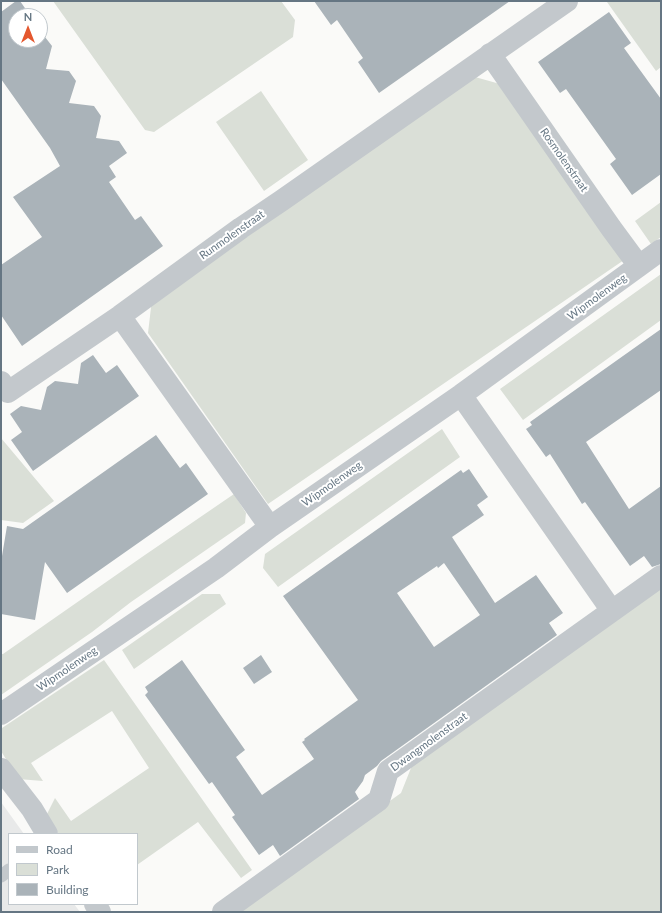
<!DOCTYPE html>
<style>
body{margin:0}
#map{position:relative;width:662px;height:913px;overflow:hidden;background:#fafaf8;font-family:Lato,sans-serif}
canvas{display:block}
.frame{position:absolute;inset:0;border:2px solid #657683;pointer-events:none}
.legend{position:absolute;left:8px;top:833px;width:130px;height:72px;box-sizing:border-box;background:#fff;border:1px solid #c1c8cd;margin:0;padding:5px 7px;list-style:none;font-size:12px;color:#657683}
.legend li{display:flex;align-items:center;gap:8px;height:20px}
.legend b{width:20px;border:1px solid #c1c8cd}
.north{position:absolute;left:8px;top:8px;width:40px;height:40px;box-sizing:border-box;background:#fff;border:1px solid #c1c8cd;border-radius:50%;rotate:0deg;font-size:11px;font-weight:700;line-height:16px;text-align:center;color:#657683}
.north::after{content:'';display:block;margin:auto;width:14px;height:18px;background:#e4572e;clip-path:polygon(50% 0,100% 100%,50% 72%,0 100%)}
</style>
<div id="map">
<canvas width="662" height="913"></canvas>
<div class="frame"></div>
<ul class="legend">
<li><b style="height:5px;background:#c3c8cc"></b>Road</li>
<li><b style="height:11px;background:#dadfd7"></b>Park</li>
<li><b style="height:11px;background:#aab3b9"></b>Building</li>
</ul>
<div class="north">N</div>
</div>
<script>
const context = document.querySelector('canvas').getContext('2d');
context.lineJoin = 'round';
function fill(path, color) {
  context.fillStyle = color;
  context.fill(path, 'evenodd');
}
function shape(rows) {
  const path = new Path2D();
  for (const r of rows) {
    path.moveTo(r[0], r[1]);
    for (let i = 2; i < r.length; i += 2) path.lineTo(r[i], r[i + 1]);
  }
  return path;
}
function stroke(path, color, width, dash) {
  context.strokeStyle = color;
  context.lineWidth = width;
  context.lineCap = dash ? 'butt' : 'round';
  context.setLineDash(dash || []);
  context.stroke(path);
}
function drawText(font, color, halo, rows, align = 'center') {
  context.font = font + ' Lato,sans-serif';
  context.lineWidth = 4;
  context.setLineDash([]);
  context.textBaseline = 'middle';
  context.strokeStyle = halo;
  context.fillStyle = color;
  for (const [text, x, y, turn = 0] of rows) {
    context.save();
    context.translate(x, y);
    context.rotate((+turn || 0) * Math.PI / 180);
    context.textAlign = isNaN(turn) ? turn : align;
    if (halo) context.strokeText(text, 0, 0);
    context.fillText(text, 0, 0);
    context.restore();
  }
}
fill(shape([
 [1,802,24,834,9,834,9,904,74,904,80,912,1,912]
]), '#e8e9e9');
fill(shape([
 [53,1,281,1,295,20,293,37,154,132,145,130],
 [609,1,661,1,661,67,656,71,607,2],
 [475,77,500,84,624,260,268,504,148,333,152,299],
 [261,91,308,160,264,191,216,122],
 [661,202,661,237,651,244,635,221],
 [661,274,661,320,523,420,500,389],
 [442,429,460,457,278,587,263,568,265,554],
 [1,438,54,501,23,523,1,520],
 [234,494,246,513,245,523,131,602,92,632,1,695,1,654,3,654,142,557],
 [661,586,661,912,235,912,401,793,413,763],
 [202,594,220,594,226,604,134,669,122,650],
 [104,660,252,870,241,878,198,822,137,865,137,834,59,834,46,816,55,798,71,821,149,768,112,711,31,763,43,781,18,779,1,751,2,728]
]), '#dadfd7');
fill(shape([
 [16,1,20,1,27,11,26,16,16,16,16,40,40,40,40,36,45,37,52,46,46,69,69,71,76,81,69,103,94,106,101,116,96,138,119,141,127,153,109,166,116,177,109,182,135,220,141,216,163,246,22,346,1,315,1,265,42,237,13,197,60,166,50,148,1,79,1,12],
 [314,1,510,1,379,93,358,62,363,58,337,20,331,25],
 [609,12,631,43,624,48,661,99,661,174,632,195,610,164,616,159,566,89,560,93,538,62],
 [661,329,661,390,586,442,629,509,661,486,661,564,652,567,644,556,630,566,585,502,582,504,550,454,546,457,526,429,532,425,530,422],
 [93,355,106,373,117,365,139,396,33,471,11,440,22,432,10,414,21,406,41,410,47,387,55,381,78,384,81,363],
 [156,435,180,468,186,463,208,494,67,593,45,562,35,620,1,614,1,562,7,526,23,529],
 [469,469,488,497,477,505,484,515,452,537,495,603,536,575,563,613,549,623,557,635,381,761,377,766,365,775,363,781,355,792,359,799,280,856,273,845,259,855,232,817,235,815,212,782,209,784,145,695,148,692,145,687,182,660,245,750,236,757,262,795,314,759,302,742,305,740,304,739,358,700,283,596,461,470,463,473],
 [444,563,480,615,434,647,397,593,437,566,438,568],
 [261,655,272,672,254,684,243,668]
]), '#aab3b9');
stroke(shape([
 [1,876,9,870]
]), '#c3c8cc', 13);
stroke(shape([
 [490,54,611,228,639,266],
 [120,316,270,527],
 [1,382,8,392,120,316,241,228,281,201,567,1],
 [461,395,612,611],
 [1,714,216,568,270,527,461,395,661,250],
 [1,769,32,809,47,834],
 [95,904,100,912],
 [223,912,379,800,388,771,661,576]
]), '#c3c8cc', 22);
drawText('11px', '#657683', '#fff', [
 ["Rosmolenstraat",564,160,55],
 ["Runmolenstraat",232,235,-35],
 ["Wipmolenweg",597,297,-36],
 ["Wipmolenweg",332,484,-35],
 ["Wipmolenweg",67,669,-34],
 ["Dwangmolenstraat",429,742,-36]
]);
</script>
